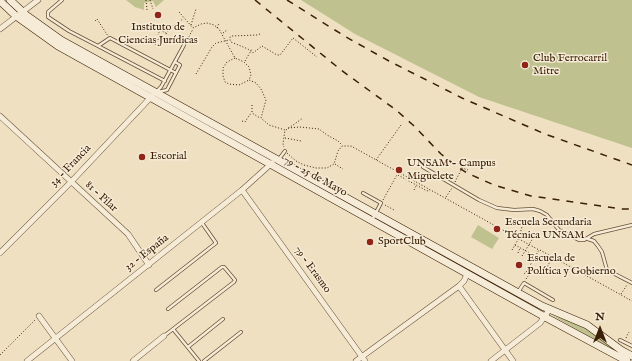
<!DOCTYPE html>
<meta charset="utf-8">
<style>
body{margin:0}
#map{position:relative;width:632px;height:361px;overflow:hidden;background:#efe0c2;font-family:"IM FELL English",serif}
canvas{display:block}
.north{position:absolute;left:580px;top:309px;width:40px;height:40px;-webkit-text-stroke:3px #f5ebd7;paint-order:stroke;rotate:0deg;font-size:11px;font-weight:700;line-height:16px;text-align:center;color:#3b2006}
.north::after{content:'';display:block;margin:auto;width:14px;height:18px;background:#3b2006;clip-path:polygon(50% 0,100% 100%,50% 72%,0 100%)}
</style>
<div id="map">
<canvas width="632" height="361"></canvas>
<div class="north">N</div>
</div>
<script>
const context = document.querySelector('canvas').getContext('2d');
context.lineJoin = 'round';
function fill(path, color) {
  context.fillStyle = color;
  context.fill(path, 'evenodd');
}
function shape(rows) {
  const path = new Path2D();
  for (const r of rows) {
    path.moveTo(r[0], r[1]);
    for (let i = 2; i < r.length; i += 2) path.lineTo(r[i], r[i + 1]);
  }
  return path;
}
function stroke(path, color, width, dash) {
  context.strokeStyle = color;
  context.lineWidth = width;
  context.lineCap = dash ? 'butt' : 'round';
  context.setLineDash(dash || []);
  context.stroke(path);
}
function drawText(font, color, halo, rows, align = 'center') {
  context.font = font + ' "IM FELL English",serif';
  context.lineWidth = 3;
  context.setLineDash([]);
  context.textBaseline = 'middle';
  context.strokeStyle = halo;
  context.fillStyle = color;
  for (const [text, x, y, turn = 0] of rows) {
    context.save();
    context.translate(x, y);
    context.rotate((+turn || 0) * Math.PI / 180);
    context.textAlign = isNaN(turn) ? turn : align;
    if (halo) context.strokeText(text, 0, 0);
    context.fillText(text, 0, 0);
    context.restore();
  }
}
fill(shape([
 [126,0,164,0,156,7,153,1,144,3,144,10,135,7],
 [301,0,632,0,632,148,479,97,355,34],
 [379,220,539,308,538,310,379,221],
 [478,225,499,238,492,249,471,237],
 [553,316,570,321,588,329,616,351]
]), '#bfc18f');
const service = shape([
 [62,0,48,12,48,17,69,31,98,46],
 [165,81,98,46,110,38,176,73],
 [156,92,161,87,184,45],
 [158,92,167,90,180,65,175,62],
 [279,159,285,151],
 [423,167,479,200,497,208,514,210,533,209,540,211,547,215,559,230,579,240,584,240,594,234,632,225],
 [363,193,381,203,372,220],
 [588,239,594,241,598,246,602,252,607,270,632,283],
 [156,290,216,243,202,223],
 [518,292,524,283,553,300],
 [173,329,199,361],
 [164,336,234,282,235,280,224,267,222,267,168,309],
 [620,340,632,346],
 [188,347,223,319],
 [204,361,241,332]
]);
const minor = shape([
 [0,29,38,0],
 [0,116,128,234,149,265],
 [242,190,365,361],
 [0,253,71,182,152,96],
 [459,286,513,361],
 [39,316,72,361],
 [27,361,242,190,272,163],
 [133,361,164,336],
 [356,361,459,286,464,281,467,274],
 [491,361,540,323,549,310]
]);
const secondary = shape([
 [10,0,26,15,61,40,542,306,587,325,621,350,632,356],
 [0,1,16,16,58,46,545,317,627,361]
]);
stroke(service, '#685035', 4);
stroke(minor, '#685035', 6);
stroke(secondary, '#3b2006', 8);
stroke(shape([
 [146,0,147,10],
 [150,0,153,9],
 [179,12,193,28,201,24,207,23,214,25,219,29,235,58,244,62,249,67,251,75,249,80,256,83,261,89,266,100,261,118,269,125,285,130,283,144,284,147],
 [95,21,97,19,108,36],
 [191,25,196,9],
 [217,28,219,23],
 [223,33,227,30],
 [166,34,170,28,183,19],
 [260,34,257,35,232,36,230,37,230,40,231,42,248,49,253,53,262,46,277,55,280,55,293,38,317,57],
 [186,42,193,29],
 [155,45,160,36,158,35,160,30,166,33],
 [235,58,227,62,223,68,223,76,225,82,229,84,239,85,249,80],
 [245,61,252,49],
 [196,74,212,47,216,43,229,40],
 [252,105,252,113,260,118],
 [242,121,245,122,251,113],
 [288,128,300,127,319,129,327,135,338,141,342,145],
 [286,130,303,118],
 [285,138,301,141],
 [287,153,296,161,304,165,316,168,327,168,334,164,338,151,342,146,351,146,539,250,525,274,524,273],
 [376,160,401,125],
 [458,163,462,168,468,170],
 [335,164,343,169],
 [398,175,427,191,430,190],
 [455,182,462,168],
 [414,190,416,186],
 [446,197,452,188],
 [383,200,398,173],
 [385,205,394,210,395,209],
 [515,245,535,256],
 [512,250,519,238,523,223],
 [540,250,632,301],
 [518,253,520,248],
 [522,256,533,238],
 [546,269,552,258],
 [526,279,532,270,529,268],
 [621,294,627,285],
 [626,338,629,332],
 [0,355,35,320]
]), '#3b2006', 1, [1, 2]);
stroke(service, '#f5ebd7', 2.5);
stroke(minor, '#f5ebd7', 5);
stroke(secondary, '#f5ebd7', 7);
stroke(shape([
 [255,0,341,70,396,110,413,125,441,154,456,166,467,173,494,185,531,196,622,209,632,209],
 [287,0,346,37,389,61,462,98,545,134,632,165]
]), '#3b2006', 1.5, [7, 7]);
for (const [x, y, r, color] of [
 [158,15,4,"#8f2418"],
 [525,65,4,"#8f2418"],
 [142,157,4,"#8f2418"],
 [399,170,4,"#8f2418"],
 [497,229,4,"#8f2418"],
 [370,242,4,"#8f2418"],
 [519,265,4,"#8f2418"]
]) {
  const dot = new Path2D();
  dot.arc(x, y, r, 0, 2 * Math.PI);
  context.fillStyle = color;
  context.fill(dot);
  stroke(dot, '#f5ebd7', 1.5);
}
drawText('11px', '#3b2006', '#f5ebd7', [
 ["Instituto de",158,28,"center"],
 ["Ciencias Jurídicas",158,41,"center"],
 ["Club Ferrocarril",533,59],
 ["Mitre",533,72],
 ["Escorial",150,157],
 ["UNSAM - Campus",407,164],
 ["Miguelete",407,177],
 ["Escuela Secundaria",505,223],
 ["Técnica UNSAM",505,236],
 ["SportClub",378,242],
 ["Escuela de",527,259],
 ["Política y Gobierno",527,272]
], 'left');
drawText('11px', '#3b2006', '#f5ebd7', [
 ["34 - Francia",71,166,-46],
 ["79 - 25 de Mayo",315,177,29],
 ["81 - Pilar",101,197,43],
 ["32 - España",147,253,-38],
 ["79 - Erasmo",312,270,54]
]);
</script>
